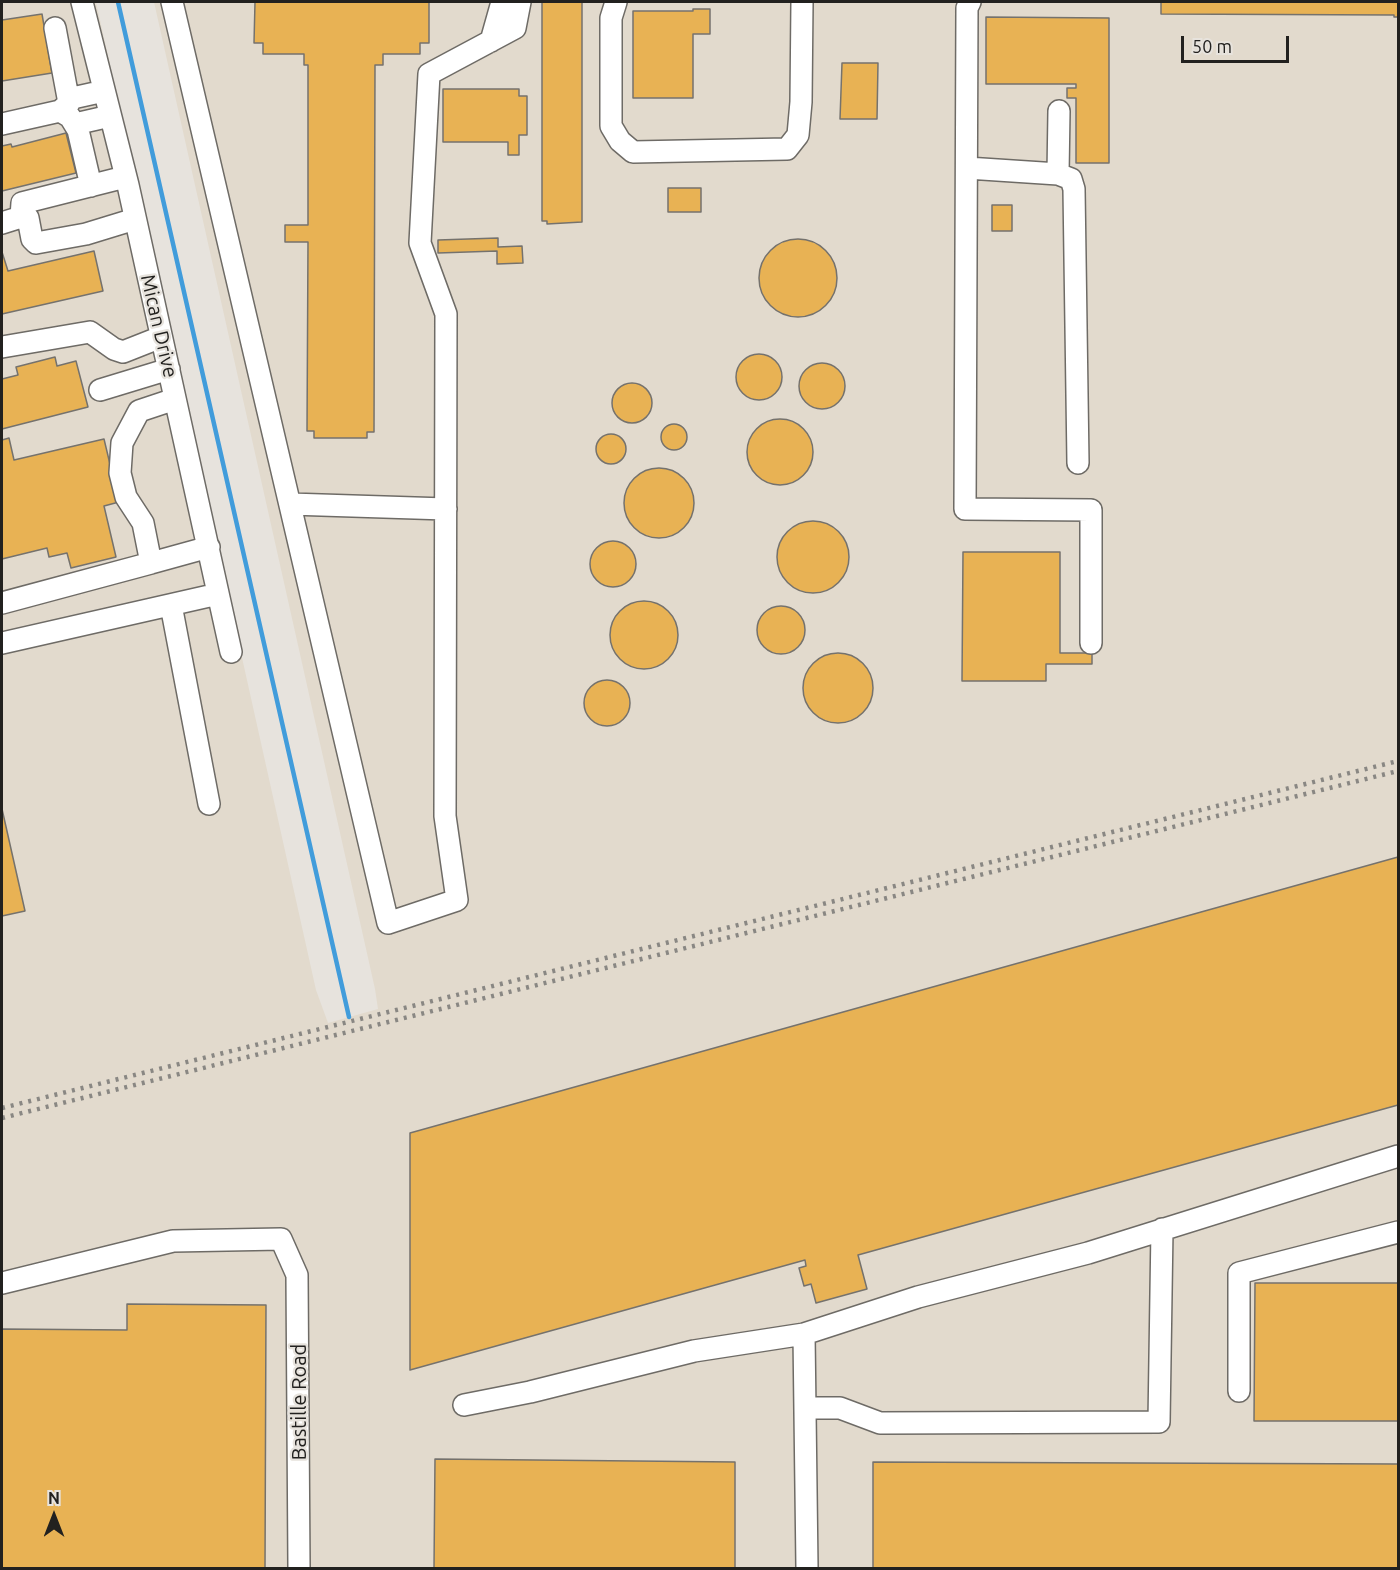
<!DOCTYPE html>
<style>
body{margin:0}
#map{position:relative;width:1400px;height:1570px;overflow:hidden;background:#e7e3dd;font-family:Ubuntu,sans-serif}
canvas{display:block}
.frame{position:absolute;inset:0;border:3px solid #22211f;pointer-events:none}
.north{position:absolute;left:24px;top:1486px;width:60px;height:60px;-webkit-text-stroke:4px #e7e3dd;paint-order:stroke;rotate:0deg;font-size:16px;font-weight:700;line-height:24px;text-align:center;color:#22211f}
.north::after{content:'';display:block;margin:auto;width:21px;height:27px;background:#22211f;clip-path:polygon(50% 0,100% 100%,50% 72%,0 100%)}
.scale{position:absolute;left:1181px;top:36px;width:108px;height:27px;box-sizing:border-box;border:3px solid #22211f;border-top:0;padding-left:8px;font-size:18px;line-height:21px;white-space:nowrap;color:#22211f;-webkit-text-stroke:4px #e7e3dd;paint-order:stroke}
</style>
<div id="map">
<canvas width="1400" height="1570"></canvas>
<div class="frame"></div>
<div class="north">N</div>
<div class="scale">50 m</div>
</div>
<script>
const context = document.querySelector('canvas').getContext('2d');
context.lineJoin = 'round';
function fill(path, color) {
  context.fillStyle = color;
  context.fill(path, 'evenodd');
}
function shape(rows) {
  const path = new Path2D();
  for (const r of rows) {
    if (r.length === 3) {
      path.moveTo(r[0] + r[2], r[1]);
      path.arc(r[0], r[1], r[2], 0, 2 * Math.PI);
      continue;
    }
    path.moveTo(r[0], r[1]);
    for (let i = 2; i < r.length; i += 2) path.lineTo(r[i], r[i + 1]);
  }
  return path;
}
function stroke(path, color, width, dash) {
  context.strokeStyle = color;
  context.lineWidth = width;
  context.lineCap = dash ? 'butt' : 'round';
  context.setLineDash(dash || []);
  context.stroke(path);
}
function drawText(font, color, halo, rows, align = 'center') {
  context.font = font + ' Ubuntu,sans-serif';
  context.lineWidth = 4.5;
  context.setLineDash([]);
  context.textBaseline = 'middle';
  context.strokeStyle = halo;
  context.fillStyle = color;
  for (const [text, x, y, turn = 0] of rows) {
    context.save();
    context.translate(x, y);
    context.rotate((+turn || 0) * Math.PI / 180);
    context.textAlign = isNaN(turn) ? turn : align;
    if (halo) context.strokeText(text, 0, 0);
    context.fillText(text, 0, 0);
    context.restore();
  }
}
fill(shape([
 [2,2,96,2,316,990,328,1023,378,1009,375,989,154,2,1398,2,1398,1568,2,1568]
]), '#e2dacd');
stroke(shape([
 [118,2,349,1017]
]), '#419cdb', 4.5);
const building = shape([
 [255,2,429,2,429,43,420,43,420,54,383,54,383,65,375,65,374,432,367,432,367,438,314,438,314,431,307,431,308,242,285,242,285,225,308,225,308,65,304,65,304,54,263,54,263,43,254,43,255,2],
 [542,2,582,2,582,222,547,224,547,221,542,221,542,2],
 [1161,2,1398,2,1398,17,1394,17,1394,15,1161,14,1161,2],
 [693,9,710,9,710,34,693,34,693,98,633,98,633,11,693,11,693,9],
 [42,14,52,73,2,81,2,20,42,14],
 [986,17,1109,18,1109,163,1076,163,1076,98,1067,98,1067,88,1076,88,1076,84,986,84,986,17],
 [842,63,878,63,877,119,840,119,842,63],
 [443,89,519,89,519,96,527,96,527,135,519,135,519,155,508,155,508,142,443,142,443,89],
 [66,133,76,173,2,191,2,146,11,144,12,147,66,133],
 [668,188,701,188,701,212,668,212,668,188],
 [992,205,1012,205,1012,231,992,231,992,205],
 [498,238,498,247,522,246,523,263,497,264,497,251,438,253,438,240,498,238],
 [798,278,39],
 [94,251,103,291,2,314,2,252,8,271,94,251],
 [759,377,23],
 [55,357,57,366,76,361,88,407,2,429,2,379,18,375,16,367,55,357],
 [822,386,23],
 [632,403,20],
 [780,452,33],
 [674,437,13],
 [611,449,15],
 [9,438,14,460,104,439,119,502,104,506,116,557,71,568,67,553,49,557,47,548,2,559,2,440,9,438],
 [659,503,35],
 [813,557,36],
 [613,564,23],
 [963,552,1060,552,1060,653,1092,653,1092,664,1046,664,1046,681,962,681,963,552],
 [644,635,34],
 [781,630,24],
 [838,688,35],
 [607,703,23],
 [2,809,25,911,2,916,2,809],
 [1398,857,1398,1105,858,1255,867,1289,816,1303,811,1284,804,1286,799,1268,806,1266,805,1260,410,1370,410,1133,1398,857],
 [1255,1283,1398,1283,1398,1421,1254,1421,1255,1283],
 [127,1304,266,1305,265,1568,2,1568,2,1329,127,1330,127,1304],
 [435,1459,735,1462,735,1568,434,1568,435,1459],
 [873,1462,1398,1464,1398,1568,873,1568,873,1462]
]);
fill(building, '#e8b254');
stroke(building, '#75726d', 1.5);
const minor = shape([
 [82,2,128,185,231,652],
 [172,2,388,923,457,900,445,816,446,314,420,243,429,74,515,28,520,2],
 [616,2,611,18,611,126,620,141,633,152,787,149,798,135,801,102,802,2],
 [970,2,967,8,965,509,1091,510,1091,643],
 [55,28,69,103,60,111],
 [491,41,502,2],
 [68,99,104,91],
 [2,124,60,111,70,117,78,130,91,186],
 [75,124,110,116],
 [967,168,1058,174,1071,179,1074,189,1078,463],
 [1058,174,1059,111],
 [22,214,28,218,32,239,36,243,86,234,135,219],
 [2,223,21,217,22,203,125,177],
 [2,347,90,332,114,349,123,352,161,337],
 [100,390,169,369],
 [175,399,139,411,122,443,120,473,126,497,143,523,151,563,209,547],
 [290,504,446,509],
 [2,603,151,563],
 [171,605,209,804],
 [2,643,218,594],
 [2,1283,173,1241,281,1239,297,1275,299,1568],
 [804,1334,807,1568],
 [1239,1391,1239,1273,1398,1232],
 [464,1405,530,1392,694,1351,804,1334,918,1297,1088,1253,1398,1156],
 [806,1408,840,1408,880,1423,1159,1422,1162,1229]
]);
stroke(minor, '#6e6b66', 24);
stroke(minor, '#fff', 21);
stroke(shape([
 [2,1108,1398,761],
 [2,1118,1398,771]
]), '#898783', 4.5, [3, 6]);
drawText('20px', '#22211f', '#e7e3dd', [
 ["Mican Drive",159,326,77],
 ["Bastille Road",299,1402,-90]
]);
</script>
